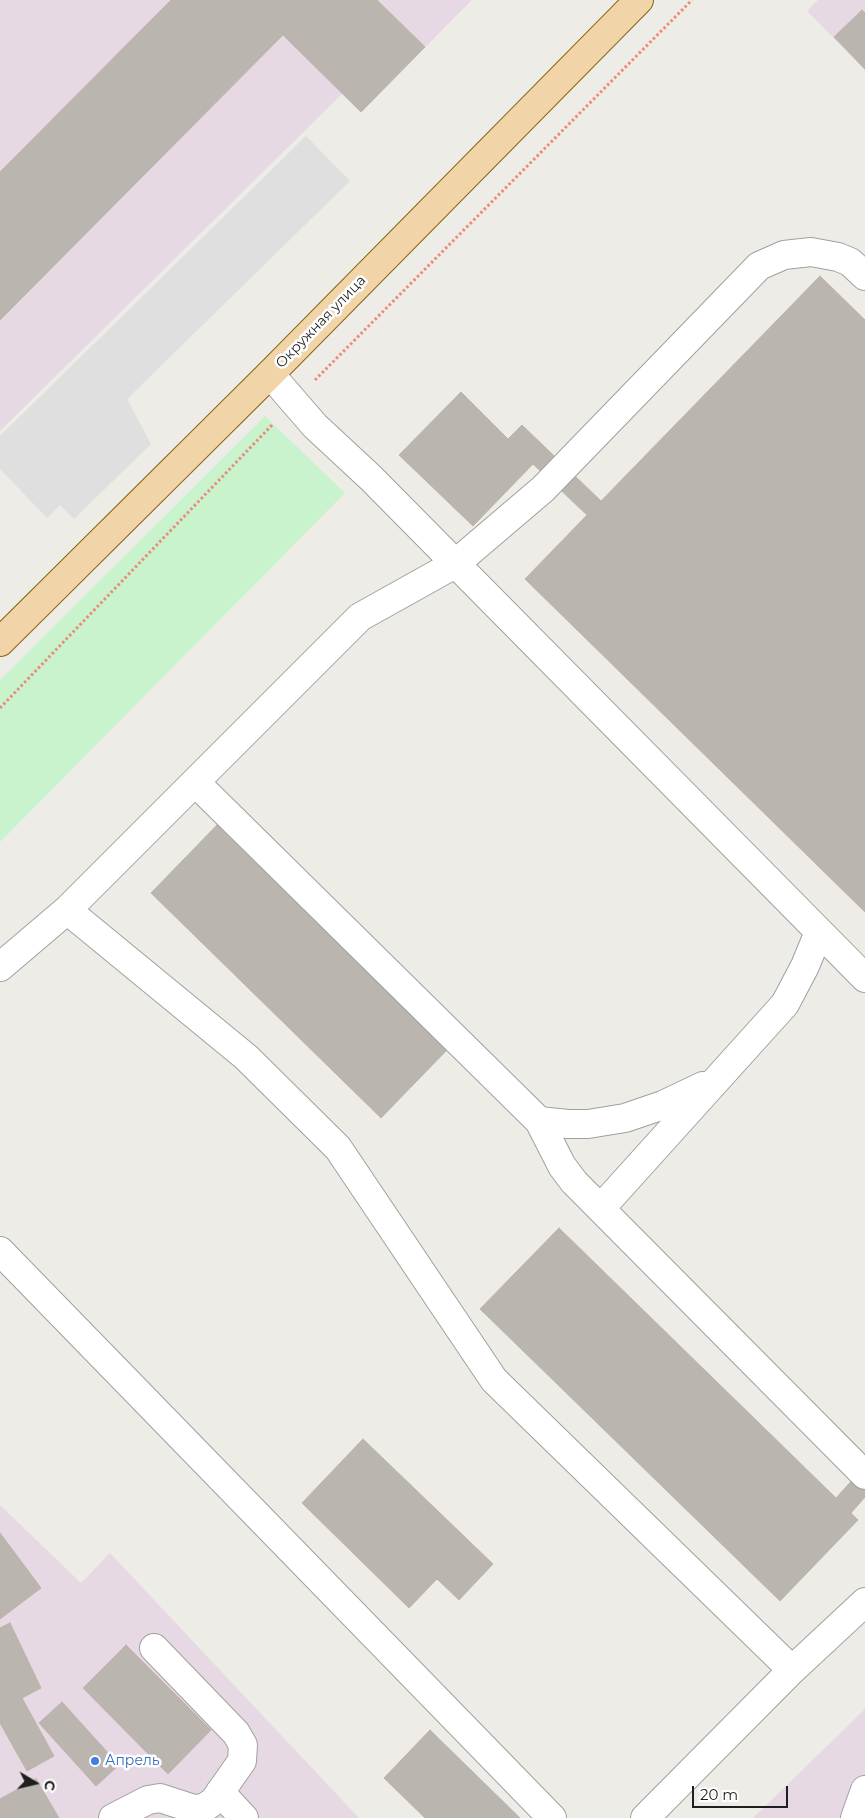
<!DOCTYPE html>
<meta charset="utf-8">
<style>
body{margin:0}
#map{position:relative;width:865px;height:1818px;overflow:hidden;background:#eeece6;font-family:Montserrat,sans-serif}
canvas{display:block}
.north{position:absolute;left:10px;top:1758px;width:50px;height:50px;-webkit-text-stroke:4px #fff;paint-order:stroke;rotate:99deg;font-size:14px;font-weight:700;line-height:20px;text-align:center;color:#1f1f1f}
.north::after{content:'';display:block;margin:auto;width:18px;height:22px;background:#1f1f1f;clip-path:polygon(50% 0,100% 100%,50% 72%,0 100%)}
.scale{position:absolute;left:692px;top:1786px;width:96px;height:22px;box-sizing:border-box;border:2px solid #1f1f1f;border-top:0;padding-left:6px;font-size:15px;line-height:18px;white-space:nowrap;color:#1f1f1f;-webkit-text-stroke:4px #fff;paint-order:stroke}
</style>
<div id="map">
<canvas width="865" height="1818"></canvas>
<div class="north">С</div>
<div class="scale">20 m</div>
</div>
<script>
const context = document.querySelector('canvas').getContext('2d');
context.lineJoin = 'round';
function fill(path, color) {
  context.fillStyle = color;
  context.fill(path, 'evenodd');
}
function shape(rows) {
  const path = new Path2D();
  for (const r of rows) {
    path.moveTo(r[0], r[1]);
    for (let i = 2; i < r.length; i += 2) path.lineTo(r[i], r[i + 1]);
  }
  return path;
}
function stroke(path, color, width, dash) {
  context.strokeStyle = color;
  context.lineWidth = width;
  context.lineCap = dash ? 'butt' : 'round';
  context.setLineDash(dash || []);
  context.stroke(path);
}
function drawText(font, color, halo, rows, align = 'center') {
  context.font = font + ' Montserrat,sans-serif';
  context.lineWidth = 5;
  context.setLineDash([]);
  context.textBaseline = 'middle';
  context.strokeStyle = halo;
  context.fillStyle = color;
  for (const [text, x, y, turn = 0] of rows) {
    context.save();
    context.translate(x, y);
    context.rotate((+turn || 0) * Math.PI / 180);
    context.textAlign = isNaN(turn) ? turn : align;
    if (halo) context.strokeText(text, 0, 0);
    context.fillText(text, 0, 0);
    context.restore();
  }
}
fill(shape([
 [0,0,472,0,361,112,342,94,0,431],
 [818,0,865,0,865,70,807,11],
 [0,1505,81,1583,110,1553,359,1818,0,1818],
 [865,1709,865,1818,753,1818]
]), '#e6d9e3');
fill(shape([
 [265,416,345,493,0,842,0,680]
]), '#c8f3cd');
fill(shape([
 [306,136,350,181,127,399,151,444,74,519,60,505,47,518,0,469,0,436]
]), '#dfdfdf');
const building = shape([
 [171,0,377,0,425,47,361,112,283,35,0,320,0,172,171,0],
 [862,10,865,13,865,69,834,37,862,10],
 [820,276,865,320,865,912,525,579,587,515,533,464,473,526,399,455,461,392,508,439,522,425,601,501,820,276],
 [217,825,447,1050,381,1118,151,893,217,825],
 [559,1228,836,1498,865,1466,865,1497,851,1513,858,1520,780,1601,480,1309,559,1228],
 [363,1439,493,1564,459,1600,437,1579,409,1608,302,1503,363,1439],
 [0,1533,41,1588,0,1619,0,1533],
 [10,1623,41,1688,22,1698,54,1756,27,1771,0,1723,0,1628,10,1623],
 [126,1645,211,1730,168,1774,83,1688,126,1645],
 [62,1702,119,1765,96,1786,39,1723,62,1702],
 [430,1730,520,1818,425,1818,384,1778,430,1730],
 [36,1779,59,1818,0,1818,0,1799,36,1779]
]);
fill(building, '#bbb5af');
stroke(building, '#beb4aa', 1);
const minor = shape([
 [270,374,315,426,371,478,865,978],
 [196,783,539,1121,562,1166,574,1182,865,1475],
 [67,910,246,1057,338,1148,494,1380,792,1670],
 [0,967,67,910,360,617,455,564,543,489,759,266,784,255,811,252,838,257,850,262,865,276],
 [539,1121,568,1124,588,1124,625,1118,663,1105,703,1086],
 [601,1208,785,1004,805,966,819,932],
 [0,1251,552,1818],
 [220,1792,244,1818],
 [113,1818,148,1800,160,1798,194,1809,204,1808,214,1801,242,1761,243,1745,236,1733,154,1648],
 [645,1818,792,1670,865,1602],
 [855,1818,865,1790]
]);
const major = shape([
 [0,642,270,374,639,0]
]);
stroke(minor, '#a0a0a0', 30);
stroke(major, '#886511', 30);
stroke(shape([
 [315,380,692,0],
 [0,708,273,424]
]), '#ea8b7b', 3, [2.5, 2.5]);
stroke(minor, '#fff', 28);
stroke(major, '#f1d4a8', 28);
for (const [x, y, r, color] of [
 [95,1761,5,"#3f7fe0"]
]) {
  const dot = new Path2D();
  dot.arc(x, y, r, 0, 2 * Math.PI);
  context.fillStyle = color;
  context.fill(dot);
  stroke(dot, '#fff', 2);
}
drawText('14px', '#1f1f1f', '#fff', [
 ["Окружная улица",321,322,-46]
]);
drawText('14px', '#366cbe', '#fff', [
 ["Апрель",105,1761]
], 'left');
</script>
